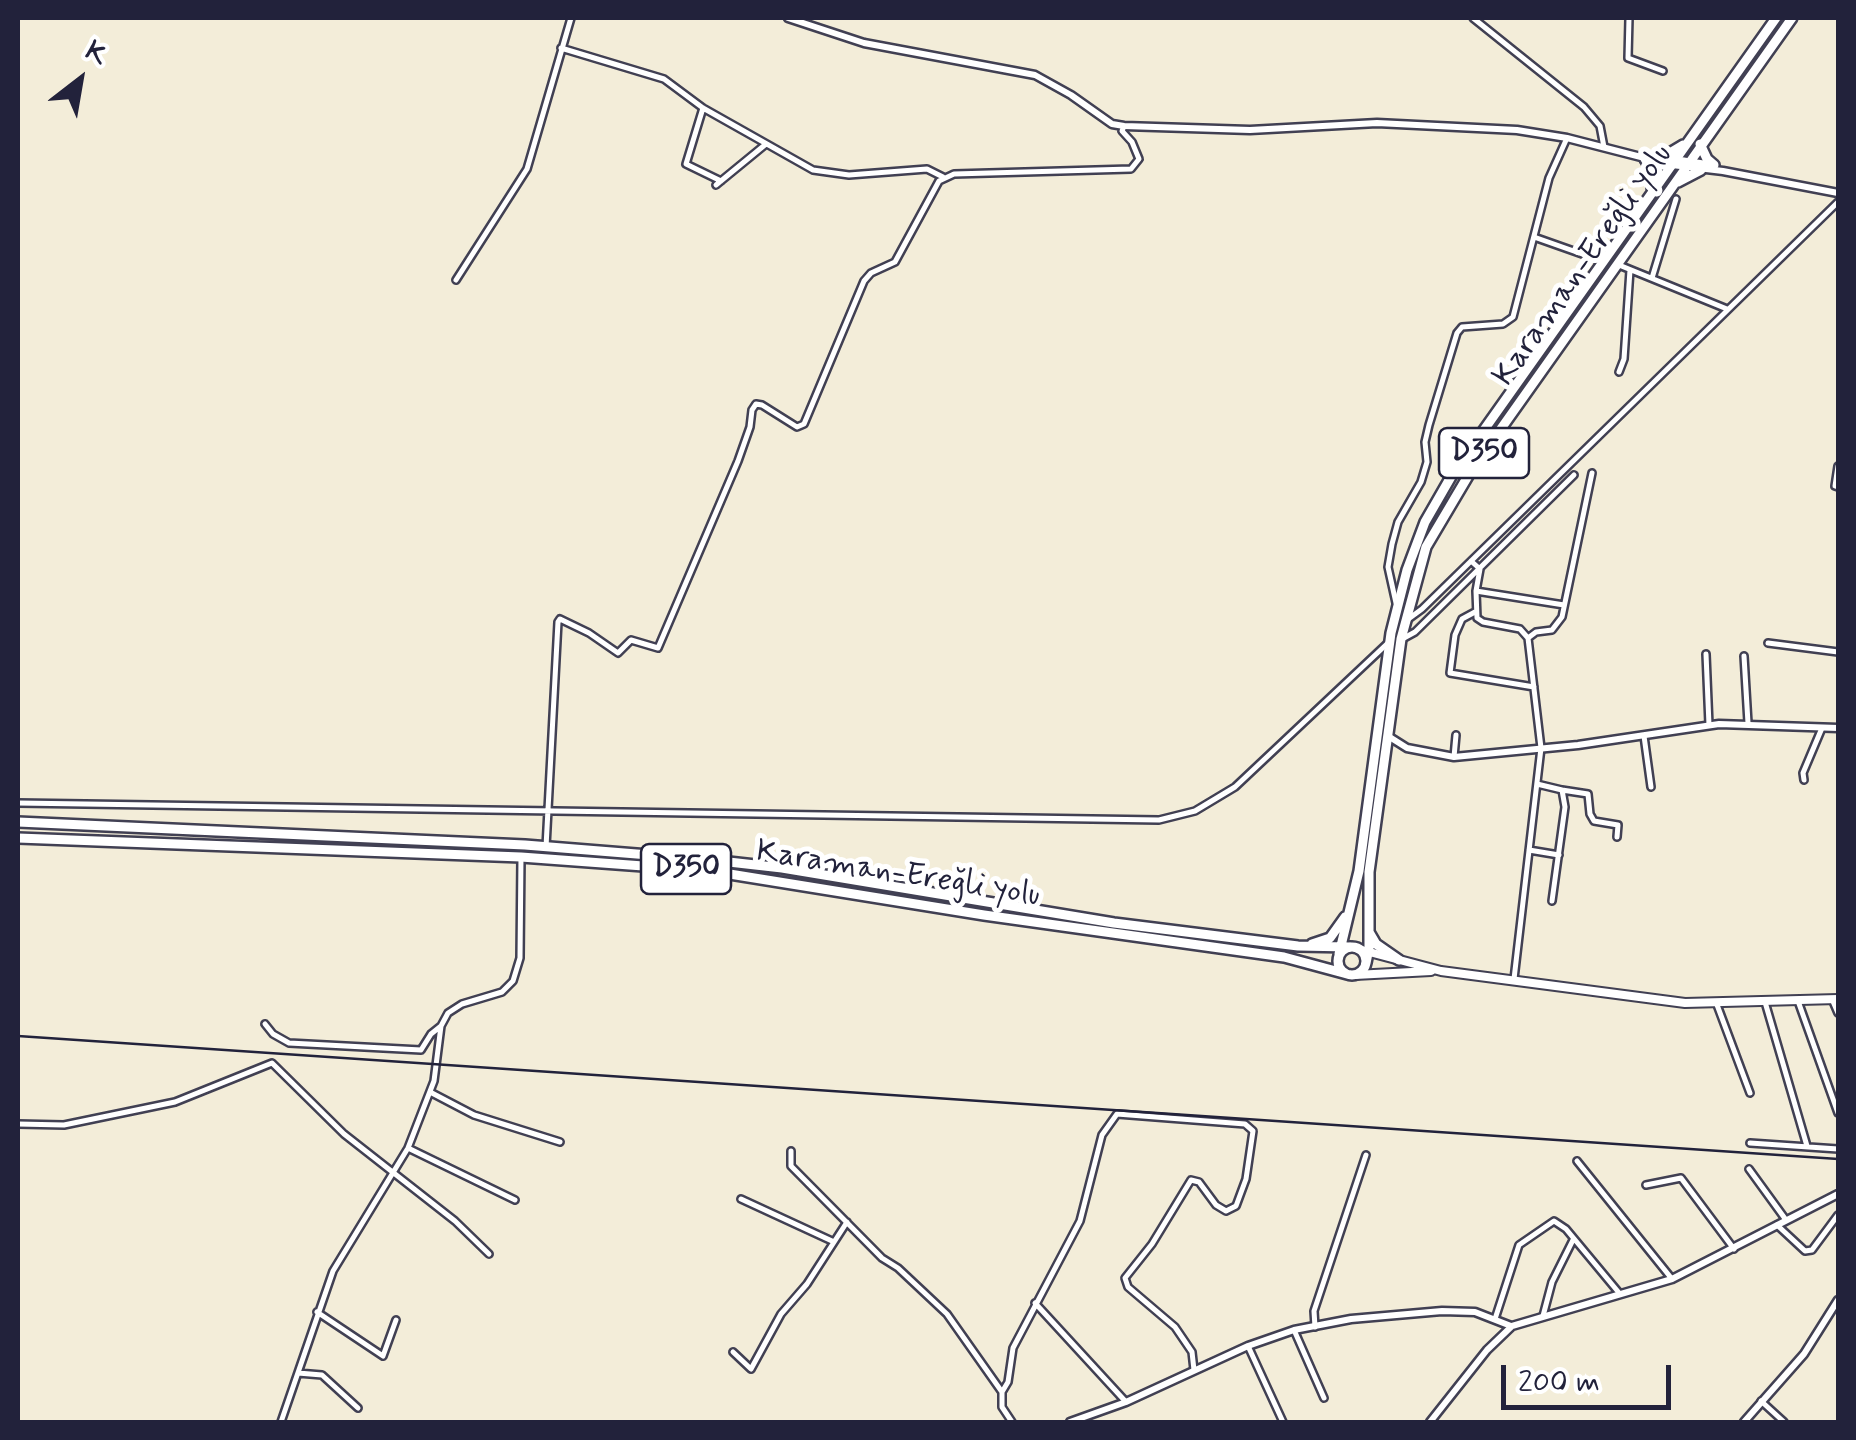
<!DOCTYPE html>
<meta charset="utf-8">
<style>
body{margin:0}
#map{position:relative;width:1856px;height:1440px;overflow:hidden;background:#f3edd9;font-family:Mynerve,sans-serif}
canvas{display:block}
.frame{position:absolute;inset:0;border:20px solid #22223b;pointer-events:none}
.north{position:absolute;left:30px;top:30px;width:100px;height:100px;-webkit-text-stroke:8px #fff;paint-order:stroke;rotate:31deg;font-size:28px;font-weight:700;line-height:40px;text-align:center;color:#22223b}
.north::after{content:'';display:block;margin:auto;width:35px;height:45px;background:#22223b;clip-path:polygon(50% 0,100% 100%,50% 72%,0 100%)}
.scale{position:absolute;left:1501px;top:1365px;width:170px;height:45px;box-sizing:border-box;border:5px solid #22223b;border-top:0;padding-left:12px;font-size:30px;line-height:35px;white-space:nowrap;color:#22223b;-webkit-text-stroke:8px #fff;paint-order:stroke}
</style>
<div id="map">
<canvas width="1856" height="1440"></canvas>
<div class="frame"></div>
<div class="north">K</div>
<div class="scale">200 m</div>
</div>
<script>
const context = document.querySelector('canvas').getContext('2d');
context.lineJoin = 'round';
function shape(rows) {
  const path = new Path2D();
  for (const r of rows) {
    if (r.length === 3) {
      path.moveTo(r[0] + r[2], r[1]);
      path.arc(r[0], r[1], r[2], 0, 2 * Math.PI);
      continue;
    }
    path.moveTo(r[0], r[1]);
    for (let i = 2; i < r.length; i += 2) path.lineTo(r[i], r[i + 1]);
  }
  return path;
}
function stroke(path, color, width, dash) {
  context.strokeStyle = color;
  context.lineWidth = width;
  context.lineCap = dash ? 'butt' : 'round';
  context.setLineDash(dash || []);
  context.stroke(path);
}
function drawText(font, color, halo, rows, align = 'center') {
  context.font = font + ' Mynerve,sans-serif';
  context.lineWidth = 10;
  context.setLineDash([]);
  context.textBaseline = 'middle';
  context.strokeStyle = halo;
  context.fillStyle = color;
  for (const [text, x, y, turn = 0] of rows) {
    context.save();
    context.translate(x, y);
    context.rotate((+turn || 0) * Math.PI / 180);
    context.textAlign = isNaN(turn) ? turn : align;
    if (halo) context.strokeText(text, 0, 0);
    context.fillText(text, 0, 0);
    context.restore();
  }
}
const minor = shape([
 [1473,18,1584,107,1600,126,1604,147],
 [1629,18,1628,58,1663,71],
 [561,48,664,79,703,108,813,170,849,175,927,169,943,177],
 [703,108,686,164,721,181],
 [716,185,766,144],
 [1534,237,1602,261],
 [1619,265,1727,309],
 [1652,278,1676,199],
 [456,280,527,169,571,18],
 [1619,372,1624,359,1630,270],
 [1838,466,1835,486,1838,487],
 [1471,561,1480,569,1476,591,1477,618,1483,622,1520,629,1528,638,1541,748,1514,979],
 [1476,591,1564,605],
 [1396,603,1388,567,1392,544,1398,522,1421,482,1427,462,1425,442,1429,425,1457,333,1462,327,1503,324,1513,317,1549,178,1567,138],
 [1475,612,1462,619,1455,635,1450,673,1534,687],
 [1407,620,1422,609,1838,202],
 [1404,638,1415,632,1574,475],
 [1528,638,1536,632,1552,630,1562,617,1592,473],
 [1768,643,1838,652],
 [1706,654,1709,725],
 [1744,656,1748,723],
 [1644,736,1651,787],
 [1454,757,1456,735],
 [1804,780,1803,773,1822,728],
 [1537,784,1562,790,1565,807,1552,901],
 [1562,790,1588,794,1590,814,1594,821,1618,825,1617,837],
 [18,803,1159,820,1195,811,1235,787,1389,642],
 [546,847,558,622,560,619,589,633,618,653,631,640,658,648,738,461,750,427,752,410,756,404,762,405,797,427,804,424,864,281,871,273,895,262,939,181,954,174,1131,169,1139,159,1132,142,1122,131,1124,126],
 [1529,850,1559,855],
 [1832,999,1838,1013],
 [1798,1001,1838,1113],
 [1716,1002,1750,1093],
 [1765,1002,1807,1146],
 [265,1024,273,1034,289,1043,421,1050,431,1034,441,1026],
 [430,1092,474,1115,560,1142],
 [18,1124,64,1125,175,1102,272,1063,344,1134,455,1221,489,1254],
 [1750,1143,1838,1149],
 [408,1148,515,1200],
 [791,1151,791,1166,882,1258,898,1268,947,1314,1002,1392,1002,1407,1012,1422],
 [1577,1161,1672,1279],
 [1749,1169,1786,1220],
 [1646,1185,1681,1178,1734,1249],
 [741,1199,832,1241],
 [1777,1225,1805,1251,1812,1250,1838,1215],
 [1035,1303,1126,1402],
 [317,1312,383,1356,396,1320],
 [1543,1316,1552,1282,1573,1240],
 [1495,1319,1519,1245,1554,1221,1566,1229,1620,1294],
 [1315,1327,1314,1311,1366,1155],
 [1294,1330,1324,1398],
 [1248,1346,1283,1422],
 [733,1352,751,1369,781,1314,807,1284,847,1222],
 [298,1373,322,1375,358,1408],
 [1002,1392,1008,1382,1013,1348,1080,1221,1102,1135,1117,1114,1245,1124,1253,1131,1246,1179,1236,1206,1226,1211,1216,1205,1199,1182,1191,1180,1152,1244,1125,1278,1128,1287,1175,1327,1192,1352,1194,1370],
 [1761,1401,1784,1422],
 [281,1422,333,1271,408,1148,434,1081,441,1026,448,1013,462,1004,502,992,513,981,520,958,521,857]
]);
const tertiary = shape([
 [788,18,864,43,1035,75,1071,95,1112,124,1124,126,1250,130,1377,123,1517,130,1567,138,1672,165,1723,171,1838,193],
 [1661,157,1713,165],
 [1388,736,1407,748,1454,757,1578,745,1719,724,1838,728],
 [1070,1422,1126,1402,1248,1346,1294,1330,1351,1319,1442,1311,1475,1312,1511,1326],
 [1430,1422,1487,1350,1512,1326,1672,1279,1838,1194],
 [1744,1422,1804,1354,1838,1300]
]);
const secondary = shape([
 [1358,949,1441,971,1685,1003,1838,999],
 [1355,975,1431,971]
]);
const trunk = shape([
 [1700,144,1707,159,1714,165],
 [1663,157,1683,145],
 [1645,159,1653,172,1652,188],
 [1678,182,1701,170],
 [18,822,525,845,711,860,782,868,1114,923,1298,946,1350,947],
 [18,838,521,857,711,871,984,915,1284,957,1347,974],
 [1369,932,1376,944,1399,960],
 [1312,944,1330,938,1345,917],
 [1352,961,14],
 [1339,954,1359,871,1391,633,1407,570,1425,522,1452,475,1776,18],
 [1366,963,1369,948,1369,872,1401,639,1426,547,1471,471,1792,18]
]);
stroke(minor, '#414053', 10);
stroke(tertiary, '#414053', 11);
stroke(secondary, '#414053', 12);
stroke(trunk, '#414053', 14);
stroke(minor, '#fff', 5);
stroke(tertiary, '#fff', 6);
stroke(secondary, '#fff', 8);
stroke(trunk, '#fff', 9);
stroke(shape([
 [18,1036,1838,1159]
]), '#22223b', 2.5);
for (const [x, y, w] of [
 [1484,453,90],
 [686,869,90]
]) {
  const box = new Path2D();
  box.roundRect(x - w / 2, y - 25, w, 50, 8);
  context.fillStyle = '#fff';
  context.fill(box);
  stroke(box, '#22223b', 2.5);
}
drawText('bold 30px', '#22223b', null, [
 ["D350",1484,453],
 ["D350",686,869]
]);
drawText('32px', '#22223b', '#fff', [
 ["Karaman-Ereğli yolu",1584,266,-55],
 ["Karaman-Ereğli yolu",898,875,9]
]);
</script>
